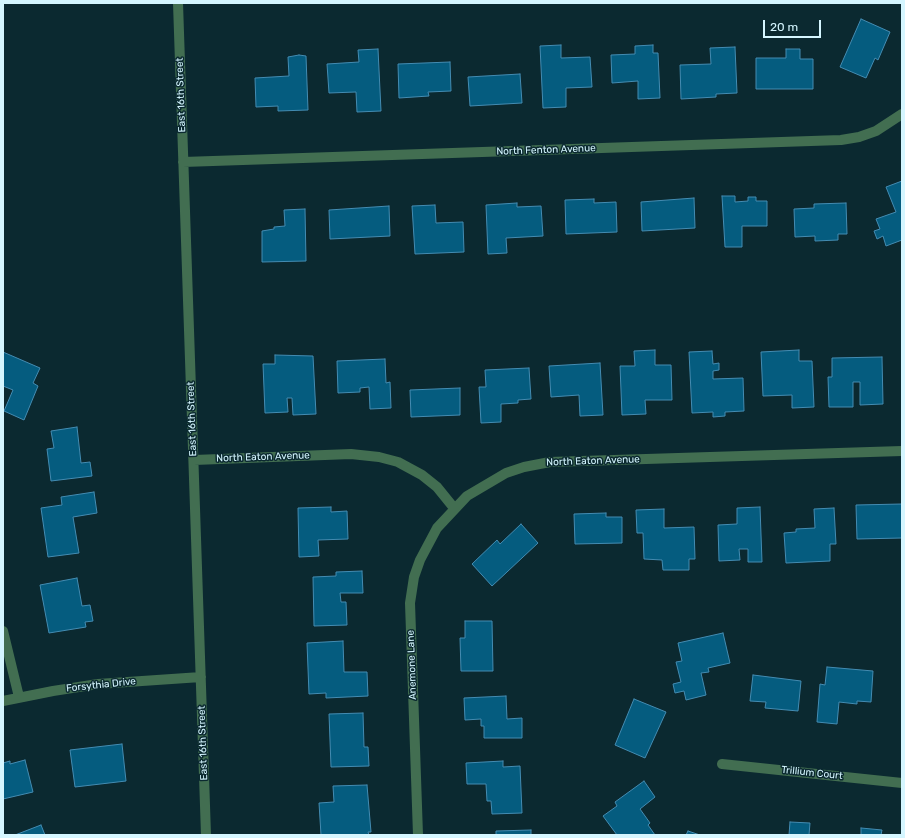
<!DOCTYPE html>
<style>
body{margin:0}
#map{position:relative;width:905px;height:838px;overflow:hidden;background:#0b2930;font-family:Rubik,sans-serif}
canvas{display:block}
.frame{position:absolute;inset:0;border:4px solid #d5f6ff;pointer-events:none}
.scale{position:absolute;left:763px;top:20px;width:58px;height:18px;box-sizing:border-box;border:2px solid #d5f6ff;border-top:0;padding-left:5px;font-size:12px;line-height:14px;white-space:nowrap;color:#d5f6ff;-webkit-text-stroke:3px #0b2930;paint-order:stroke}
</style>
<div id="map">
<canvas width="905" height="838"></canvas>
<div class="frame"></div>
<div class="scale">20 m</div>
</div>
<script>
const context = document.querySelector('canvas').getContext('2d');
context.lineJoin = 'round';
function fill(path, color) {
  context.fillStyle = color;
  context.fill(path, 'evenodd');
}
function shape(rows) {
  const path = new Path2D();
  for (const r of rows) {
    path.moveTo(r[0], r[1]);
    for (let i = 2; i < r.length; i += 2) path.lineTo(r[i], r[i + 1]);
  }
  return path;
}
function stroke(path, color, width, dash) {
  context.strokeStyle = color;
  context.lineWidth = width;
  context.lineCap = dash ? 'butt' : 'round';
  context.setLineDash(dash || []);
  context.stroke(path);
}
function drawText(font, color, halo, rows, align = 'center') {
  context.font = font + ' Rubik,sans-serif';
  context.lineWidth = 3;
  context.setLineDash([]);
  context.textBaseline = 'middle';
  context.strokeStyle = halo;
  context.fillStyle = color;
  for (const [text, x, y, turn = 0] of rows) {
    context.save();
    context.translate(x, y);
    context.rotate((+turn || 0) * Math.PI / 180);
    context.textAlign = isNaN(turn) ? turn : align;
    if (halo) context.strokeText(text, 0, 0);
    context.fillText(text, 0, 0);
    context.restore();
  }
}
const building = shape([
 [861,19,890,32,878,60,875,58,866,78,840,67,861,19],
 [561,45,561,58,590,57,592,87,566,88,566,107,543,108,540,46,561,45],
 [653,45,653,53,658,53,660,98,638,99,638,81,612,83,611,55,635,54,635,46,653,45],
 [735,47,737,93,716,94,716,97,681,99,680,65,711,64,710,48,735,47],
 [378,49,381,111,357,112,356,92,329,93,327,64,359,62,358,50,378,49],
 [786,49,800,49,800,59,813,59,813,89,756,89,756,58,786,58,786,49],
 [299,55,306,56,308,110,278,111,278,106,256,107,255,78,289,76,288,57,299,55],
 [450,62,451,91,428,92,429,96,399,98,398,64,450,62],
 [520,74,522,103,470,106,468,77,520,74],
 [902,181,902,240,886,246,883,236,877,239,874,231,880,229,876,219,896,212,886,187,902,181],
 [722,196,735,196,735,202,748,201,748,197,756,197,756,201,767,201,767,226,742,226,742,247,725,247,722,196],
 [694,198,695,228,642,231,641,202,694,198],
 [594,199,594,203,616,202,617,232,566,234,565,200,594,199],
 [517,203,517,207,541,206,543,236,506,238,507,253,488,254,486,205,517,203],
 [846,203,847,234,838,234,838,240,815,241,815,236,795,237,794,209,814,208,814,204,846,203],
 [435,205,436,223,463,222,464,252,415,254,412,206,435,205],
 [389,206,390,236,330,239,329,210,389,206],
 [305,209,306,261,262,262,262,231,274,229,274,227,285,226,284,210,305,209],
 [655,350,655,365,671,365,672,400,645,400,646,414,622,415,620,366,635,366,634,351,655,350],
 [799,350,799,361,812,361,814,407,792,408,792,395,763,396,761,352,799,350],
 [712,351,713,364,719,363,719,370,713,371,713,379,743,378,744,411,725,412,725,416,713,417,713,412,692,413,689,352,712,351],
 [3,352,40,368,33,383,38,386,24,420,4,411,13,390,3,386,3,352],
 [275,355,313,356,316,414,293,415,292,398,287,398,288,412,265,413,263,364,275,364,275,355],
 [882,357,883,404,860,405,860,382,853,382,853,407,829,407,828,377,832,377,832,358,882,357],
 [385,359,386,383,390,382,391,408,370,409,369,387,360,388,360,392,338,393,337,361,385,359],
 [600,363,603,415,580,416,579,395,551,397,549,366,600,363],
 [529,368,531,399,518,400,518,403,501,404,501,422,481,423,479,387,486,387,485,370,529,368],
 [460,388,460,415,411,417,410,390,460,388],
 [77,427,81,463,90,462,92,476,51,481,47,449,54,448,51,431,77,427],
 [94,492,97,513,73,517,79,553,48,557,41,508,62,505,61,497,94,492],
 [902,504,902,538,857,539,856,505,902,504],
 [331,507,331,512,347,511,348,539,318,540,319,556,299,557,298,508,331,507],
 [760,507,762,562,748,562,748,549,739,549,740,560,719,561,718,525,737,524,737,508,760,507],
 [834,508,836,544,830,544,830,561,786,563,784,533,796,532,796,529,815,528,814,509,834,508],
 [664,509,664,528,694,527,695,559,689,559,689,570,663,570,662,560,644,559,643,533,637,533,636,510,664,509],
 [606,513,606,517,622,517,622,543,575,544,574,514,606,513],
 [521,524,538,543,492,586,472,564,497,540,500,544,521,524],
 [362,571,363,593,340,593,341,602,346,602,347,625,314,626,313,577,336,576,336,572,362,571],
 [77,578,82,606,90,605,93,621,85,622,86,627,49,633,40,585,77,578],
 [465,621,492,621,493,671,461,671,460,638,465,638,465,621],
 [723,633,730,663,708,668,709,672,701,673,706,695,686,700,684,691,675,693,673,684,681,682,676,662,682,661,678,643,723,633],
 [343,641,344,672,367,672,368,696,326,698,326,693,309,694,307,643,343,641],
 [827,667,873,671,871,702,857,701,857,704,839,702,837,724,817,722,820,684,825,685,827,667],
 [753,675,801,681,798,711,765,708,766,702,750,701,753,675],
 [506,696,507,719,522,718,522,738,484,738,484,726,481,726,481,719,465,720,464,698,506,696],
 [634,699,666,712,645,758,615,745,634,699],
 [363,713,364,747,368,747,369,766,331,767,329,714,363,713],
 [122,744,126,781,75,787,70,750,122,744],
 [25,760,33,792,3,799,3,763,10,761,10,764,25,760],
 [503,761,503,767,520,766,522,813,492,814,491,801,487,801,486,784,467,784,466,763,503,761],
 [644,781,655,797,640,809,650,823,648,825,655,835,617,835,603,816,617,806,615,802,644,781],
 [367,785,371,832,368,832,369,835,321,835,319,803,334,802,333,786,367,785],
 [790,822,810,823,809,835,789,835,790,822],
 [41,825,45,835,15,835,41,825],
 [861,828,882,830,881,835,861,835,861,828],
 [531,830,531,835,496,835,496,831,531,830],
 [688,831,700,835,686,835,688,831]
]);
fill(building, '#055c7f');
stroke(building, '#448cb2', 1);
stroke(shape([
 [178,3,206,835],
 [183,162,841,140,859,137,876,131,902,114],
 [194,460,351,454,379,457,398,462,422,475,437,487,454,508],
 [3,631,19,697],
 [3,701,53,691,98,684,201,677],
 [722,764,902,783],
 [418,835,410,603,414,577,420,560,437,528,467,496,506,473,524,467,550,462,902,451]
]), '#426e51', 10);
drawText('10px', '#d5f6ff', '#0b2930', [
 ["East 16th Street",181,95,-92],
 ["North Fenton Avenue",546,150,-2],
 ["East 16th Street",192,419,-92],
 ["North Eaton Avenue",263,457,-2],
 ["North Eaton Avenue",593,461,-2],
 ["Anemone Lane",412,665,-92],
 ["Forsythia Drive",101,685,-6],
 ["East 16th Street",203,743,-92],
 ["Trillium Court",812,773,6]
]);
</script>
